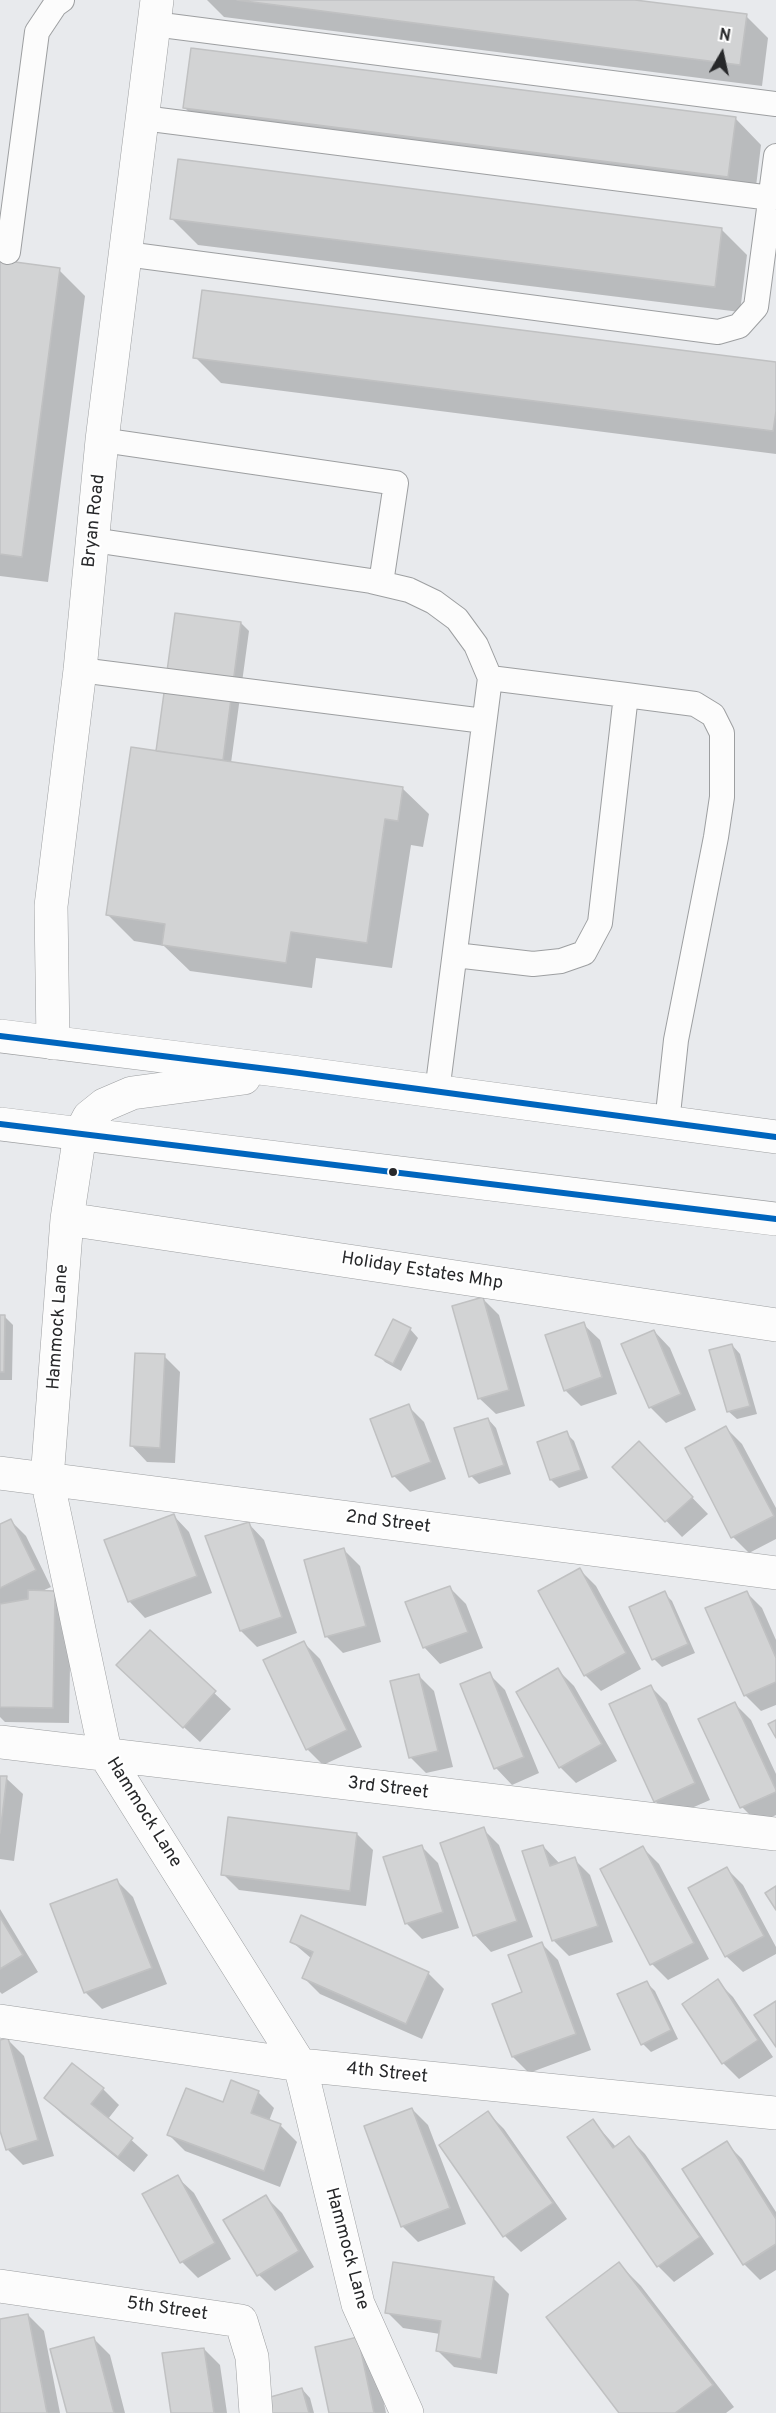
<!DOCTYPE html>
<style>
body{margin:0}
#map{position:relative;width:776px;height:2413px;overflow:hidden;background:#e8eaed;font-family:Overpass,sans-serif}
canvas{display:block}
.north{position:absolute;left:692px;top:24px;width:60px;height:60px;-webkit-text-stroke:4px #fff;paint-order:stroke;rotate:9deg;font-size:16px;font-weight:700;line-height:24px;text-align:center;color:#27282a}
.north::after{content:'';display:block;margin:auto;width:21px;height:27px;background:#27282a;clip-path:polygon(50% 0,100% 100%,50% 72%,0 100%)}
</style>
<div id="map">
<canvas width="776" height="2413"></canvas>
<div class="north">N</div>
</div>
<script>
const context = document.querySelector('canvas').getContext('2d');
context.lineJoin = 'round';
function fill(path, color) {
  context.fillStyle = color;
  context.fill(path, 'evenodd');
}
function shape(rows) {
  const path = new Path2D();
  for (const r of rows) {
    path.moveTo(r[0], r[1]);
    for (let i = 2; i < r.length; i += 2) path.lineTo(r[i], r[i + 1]);
  }
  return path;
}
function stroke(path, color, width, dash) {
  context.strokeStyle = color;
  context.lineWidth = width;
  context.lineCap = dash ? 'butt' : 'round';
  context.setLineDash(dash || []);
  context.stroke(path);
}
function drawText(font, color, halo, rows, align = 'center') {
  context.font = font + ' Overpass,sans-serif';
  context.lineWidth = 4.5;
  context.setLineDash([]);
  context.textBaseline = 'middle';
  context.strokeStyle = halo;
  context.fillStyle = color;
  for (const [text, x, y, turn = 0] of rows) {
    context.save();
    context.translate(x, y);
    context.rotate((+turn || 0) * Math.PI / 180);
    context.textAlign = isNaN(turn) ? turn : align;
    if (halo) context.strokeText(text, 0, 0);
    context.fillText(text, 0, 0);
    context.restore();
  }
}
fill(shape([
 [207,0,623,0,746,16,768,38,762,86,224,17],
 [185,108,735,118,761,145,754,203,211,134],
 [172,219,721,229,747,255,740,312,198,245],
 [0,262,59,270,85,296,48,582,0,576],
 [195,357,776,364,776,454,221,383],
 [241,623,249,631,231,763,402,788,429,814,423,847,411,845,392,968,316,958,312,988,190,971,164,946,134,941,108,915,158,752],
 [483,1299,499,1315,525,1406,496,1414,479,1398],
 [0,1316,5,1317,13,1325,12,1380,0,1380],
 [583,1324,600,1340,617,1394,581,1406,565,1390],
 [410,1329,418,1338,401,1371,385,1362,377,1354],
 [654,1331,670,1348,696,1410,666,1423,650,1407],
 [732,1345,740,1354,757,1414,737,1419,728,1411],
 [164,1356,180,1372,175,1463,147,1462,131,1445],
 [408,1406,424,1422,446,1479,410,1492,394,1476],
 [488,1419,496,1428,511,1474,479,1484,471,1476],
 [726,1428,742,1444,776,1508,776,1539,749,1553,733,1537],
 [566,1433,574,1441,588,1478,559,1488,551,1480],
 [655,1459,708,1514,682,1537,614,1467],
 [173,1515,189,1532,212,1593,145,1618,129,1601],
 [10,1520,26,1536,51,1587,40,1592,55,1592,71,1608,69,1723,5,1722,0,1717,0,1525],
 [248,1523,264,1540,297,1633,257,1647,241,1631],
 [344,1550,360,1566,381,1642,343,1653,327,1637,305,1561],
 [580,1570,596,1586,641,1669,601,1691,585,1675],
 [450,1588,466,1604,483,1648,440,1664,424,1647],
 [746,1592,762,1608,776,1640,776,1705,761,1711,745,1695],
 [664,1593,672,1601,695,1653,662,1667,654,1659],
 [150,1632,231,1709,200,1742,134,1681],
 [304,1643,320,1659,362,1747,323,1765,307,1749],
 [558,1670,574,1686,617,1761,576,1783,560,1767],
 [489,1674,505,1690,539,1773,512,1785,496,1768,462,1685],
 [418,1675,434,1691,453,1767,426,1773,410,1757],
 [651,1687,667,1703,710,1800,671,1817,655,1801],
 [735,1704,751,1720,776,1774,776,1815,758,1823,742,1807,700,1720],
 [0,1777,6,1778,23,1794,14,1861,0,1859],
 [483,1829,499,1845,533,1937,491,1952,475,1935],
 [357,1834,373,1850,366,1906,239,1890,223,1874],
 [543,1846,560,1864,574,1859,590,1875,613,1942,569,1956,553,1940],
 [422,1847,438,1863,459,1928,422,1939,406,1923],
 [643,1848,659,1864,709,1959,668,1980,652,1964],
 [727,1869,743,1885,776,1947,776,1954,743,1972,726,1956],
 [117,1881,133,1897,167,1984,102,2009,86,1993,52,1905],
 [0,1909,38,1972,2,1994,0,1992],
 [291,1941,428,1973,444,1989,422,2039,320,1994,304,1978,312,1959],
 [541,1943,558,1960,591,2050,529,2073,513,2057,524,1993],
 [717,1981,733,1997,773,2057,739,2079,723,2063],
 [646,1982,655,1991,678,2039,651,2052,643,2044],
 [8,2040,24,2056,54,2156,23,2165,7,2149,0,2126,0,2042],
 [103,2089,119,2105,108,2119,148,2155,134,2172,62,2114,46,2098],
 [258,2092,274,2108,269,2121,281,2126,297,2142,280,2187,185,2151,169,2135,224,2104],
 [412,2109,428,2125,466,2224,418,2242,402,2226],
 [488,2113,504,2129,567,2219,521,2252,505,2236,441,2146],
 [593,2121,616,2147,629,2138,645,2154,714,2254,674,2282,658,2266],
 [726,2143,742,2159,776,2212,776,2270,760,2280,744,2264],
 [177,2177,194,2193,231,2259,198,2278,182,2262],
 [266,2197,282,2213,314,2267,275,2291,259,2275],
 [619,2264,641,2286,734,2407,726,2413,621,2413],
 [493,2278,509,2294,497,2374,454,2367,438,2351,440,2334,403,2328,387,2312],
 [28,2315,44,2331,60,2413,0,2413,0,2320],
 [94,2339,110,2355,125,2413,69,2413],
 [357,2339,374,2355,386,2413,331,2413],
 [204,2349,220,2365,227,2413,172,2413],
 [302,2389,310,2398,314,2413,273,2413]
]), '#0003');
const building = shape([
 [237,0,635,0,747,14,740,65,237,0],
 [191,48,736,117,728,177,183,108,191,48],
 [178,159,722,228,715,287,170,219,178,159],
 [0,260,60,268,22,557,0,554,0,260],
 [202,290,776,362,776,411,773,431,193,358,202,290],
 [175,613,241,622,223,760,156,751,175,613],
 [131,747,403,787,398,821,385,819,367,943,291,932,286,963,162,945,165,924,106,915,131,747],
 [483,1297,509,1390,478,1399,452,1306,483,1297],
 [0,1315,5,1315,4,1372,0,1372,0,1315],
 [393,1319,411,1328,393,1364,375,1355,393,1319],
 [584,1322,602,1377,564,1391,545,1335,584,1322],
 [654,1330,681,1394,649,1408,621,1344,654,1330],
 [732,1344,750,1406,727,1412,709,1350,732,1344],
 [135,1353,165,1354,160,1448,130,1446,135,1353],
 [409,1404,431,1462,392,1477,370,1419,409,1404],
 [488,1418,504,1465,469,1477,454,1428,488,1418],
 [726,1426,774,1516,731,1538,685,1448,726,1426],
 [567,1431,581,1470,550,1480,537,1442,567,1431],
 [639,1441,693,1497,665,1522,612,1467,639,1441],
 [174,1514,197,1576,128,1602,104,1540,174,1514],
 [11,1519,36,1570,0,1588,0,1524,11,1519],
 [249,1522,282,1617,240,1631,205,1536,249,1522],
 [344,1548,366,1626,325,1637,304,1560,344,1548],
 [580,1568,626,1653,584,1676,538,1591,580,1568],
 [450,1586,468,1632,423,1648,405,1602,450,1586],
 [28,1590,55,1591,53,1708,0,1707,0,1604,28,1599,28,1590],
 [665,1591,688,1644,652,1660,629,1607,665,1591],
 [747,1591,776,1658,776,1682,744,1696,705,1608,747,1591],
 [150,1630,216,1691,183,1728,116,1665,150,1630],
 [304,1641,347,1730,306,1750,263,1660,304,1641],
 [558,1668,602,1744,559,1768,516,1692,558,1668],
 [490,1672,524,1757,494,1769,460,1684,490,1672],
 [419,1674,438,1751,409,1758,390,1681,419,1674],
 [651,1685,695,1783,654,1802,609,1704,651,1685],
 [735,1702,776,1790,776,1792,740,1808,698,1719,735,1702],
 [776,1720,776,1738,768,1724,776,1720],
 [0,1776,7,1776,0,1833,0,1776],
 [228,1817,357,1833,350,1891,221,1875,228,1817],
 [484,1827,517,1921,473,1936,440,1843,484,1827],
 [422,1845,443,1912,405,1924,383,1857,422,1845],
 [543,1845,550,1866,575,1857,598,1926,552,1941,522,1851,543,1845],
 [643,1846,694,1943,650,1965,600,1869,643,1846],
 [727,1867,764,1936,725,1957,688,1888,727,1867],
 [117,1879,152,1968,84,1993,50,1904,117,1879],
 [776,1886,776,1910,765,1893,776,1886],
 [301,1915,429,1972,406,2024,302,1978,313,1952,290,1942,301,1915],
 [0,1917,23,1955,0,1969,0,1917],
 [542,1942,576,2034,512,2057,492,2004,522,1992,508,1955,542,1942],
 [718,1979,758,2040,722,2064,682,2004,718,1979],
 [647,1981,671,2030,641,2045,617,1994,647,1981],
 [776,2001,776,2047,754,2015,776,2001],
 [8,2038,38,2140,6,2150,0,2131,0,2040,8,2038],
 [72,2063,104,2088,91,2104,133,2138,118,2157,44,2098,72,2063],
 [231,2080,259,2091,251,2113,281,2124,264,2171,167,2135,186,2088,223,2102,231,2080],
 [412,2108,450,2208,401,2227,364,2126,412,2108],
 [488,2111,553,2203,503,2237,439,2145,488,2111],
 [593,2119,613,2148,629,2136,700,2237,657,2267,567,2137,593,2119],
 [727,2141,776,2219,776,2244,743,2265,682,2169,727,2141],
 [178,2175,215,2243,180,2263,142,2194,178,2175],
 [266,2195,299,2251,257,2276,223,2220,266,2195],
 [393,2262,494,2277,481,2359,436,2351,441,2321,385,2313,393,2262],
 [619,2262,713,2385,675,2413,619,2413,546,2317,619,2262],
 [28,2314,47,2413,0,2413,0,2319,28,2314],
 [94,2337,114,2413,67,2413,50,2349,94,2337],
 [358,2337,374,2413,329,2413,315,2347,358,2337],
 [204,2348,214,2413,171,2413,162,2353,204,2348],
 [302,2388,309,2413,272,2413,267,2398,302,2388]
]);
fill(building, '#d2d3d4');
stroke(building, '#c0c1c2', 1.5);
const lane = shape([
 [154,24,776,104],
 [143,118,771,198],
 [8,252,37,32,55,5,62,0],
 [126,254,718,332,739,326,756,307,776,156],
 [102,440,396,483,381,583],
 [93,540,371,581,409,590,434,602,457,619,476,645,490,678,437,1092],
 [80,670,484,721],
 [626,695,695,704,713,715,722,733,722,797,716,837,676,1040,667,1123],
 [455,955,533,964,561,961,584,953,600,923,626,695,490,678]
]);
const street = shape([
 [53,1043,51,906,80,670,102,440,157,0],
 [80,1134,67,1219,47,1479,106,1756,300,2065,358,2304,407,2413],
 [67,1219,776,1325],
 [0,1473,776,1573],
 [0,1742,776,1834],
 [0,2021,300,2065,776,2113],
 [0,2286,241,2321,252,2357,256,2413]
]);
const primary = shape([
 [0,1036,292,1072,776,1137],
 [0,1124,776,1219],
 [80,1134,89,1117,104,1105,132,1093,244,1078]
]);
stroke(lane, '#9d9fa1', 26);
stroke(street, '#9d9fa1', 34);
stroke(primary, '#9d9fa1', 34);
stroke(lane, '#fcfcfc', 24);
stroke(street, '#fcfcfc', 33);
stroke(primary, '#fcfcfc', 33);
stroke(shape([
 [0,1036,292,1072,776,1137],
 [0,1124,776,1219]
]), '#0065bd', 6);
for (const [x, y, r, color] of [
 [393,1172,5,"#27282a"]
]) {
  const dot = new Path2D();
  dot.arc(x, y, r, 0, 2 * Math.PI);
  context.fillStyle = color;
  context.fill(dot);
  stroke(dot, '#fff', 2);
}
drawText('18px', '#27282a', '#fff', [
 ["Bryan Road",95,521,-84],
 ["Holiday Estates Mhp",422,1272,9],
 ["Hammock Lane",59,1327,-86],
 ["2nd Street",388,1523,7],
 ["3rd Street",388,1789,7],
 ["Hammock Lane",143,1813,58],
 ["4th Street",387,2074,6],
 ["Hammock Lane",346,2249,75],
 ["5th Street",167,2310,8]
]);
</script>
